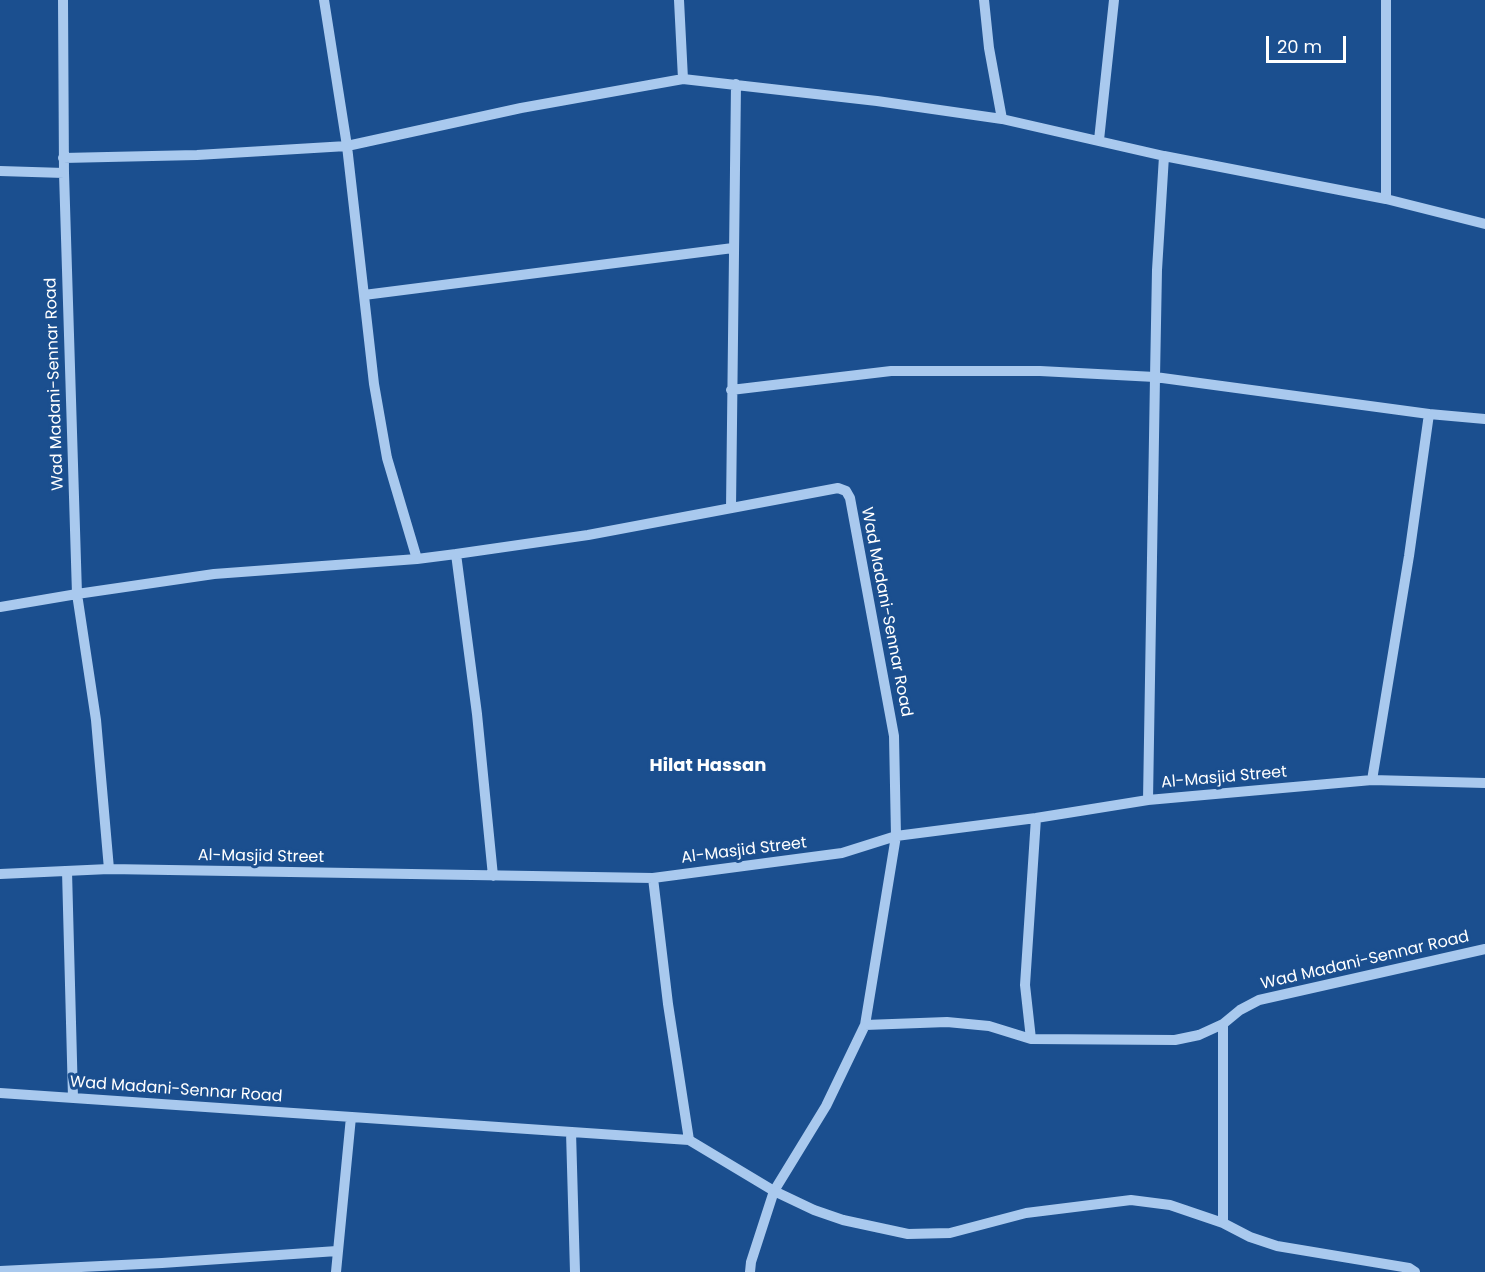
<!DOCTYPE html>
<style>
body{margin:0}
#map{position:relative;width:1485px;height:1272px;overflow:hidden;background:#1b4f8f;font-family:Poppins,sans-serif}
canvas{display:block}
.scale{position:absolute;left:1266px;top:36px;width:80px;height:27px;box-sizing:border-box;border:3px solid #fff;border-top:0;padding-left:8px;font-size:18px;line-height:21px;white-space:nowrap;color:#fff;-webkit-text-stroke:4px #1b4f8f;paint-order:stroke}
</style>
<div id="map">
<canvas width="1485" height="1272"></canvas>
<div class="scale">20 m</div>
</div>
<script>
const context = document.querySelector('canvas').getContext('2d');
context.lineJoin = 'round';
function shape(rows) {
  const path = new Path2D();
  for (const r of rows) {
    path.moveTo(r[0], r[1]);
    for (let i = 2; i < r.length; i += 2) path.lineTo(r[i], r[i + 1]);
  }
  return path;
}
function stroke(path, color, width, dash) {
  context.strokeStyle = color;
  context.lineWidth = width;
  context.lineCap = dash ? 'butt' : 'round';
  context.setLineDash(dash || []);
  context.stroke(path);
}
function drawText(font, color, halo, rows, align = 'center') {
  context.font = font + ' Poppins,sans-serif';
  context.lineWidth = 6;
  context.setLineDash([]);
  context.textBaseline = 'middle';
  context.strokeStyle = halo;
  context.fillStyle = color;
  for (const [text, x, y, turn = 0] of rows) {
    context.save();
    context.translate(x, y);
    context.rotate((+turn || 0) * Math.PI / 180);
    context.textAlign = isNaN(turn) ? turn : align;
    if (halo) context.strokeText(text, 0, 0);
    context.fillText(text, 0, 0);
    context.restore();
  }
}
stroke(shape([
 [63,0,64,173,77,594,96,720,109,869],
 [324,0,347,146,374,384,387,458,417,559],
 [679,0,683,79],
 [984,0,989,48,1002,119],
 [1099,140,1114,0],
 [63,158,197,155,347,146,521,108,683,79,877,101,1002,119,1164,156,1386,199,1485,224],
 [0,171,64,173],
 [1386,199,1386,0],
 [364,295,733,248],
 [731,390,891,371,1040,371,1155,377,1429,414,1485,419],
 [731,508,736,84],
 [456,554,477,714,493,876],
 [0,607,77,594,214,574,417,559,456,554,588,535,838,488,846,491,850,498,894,736,896,836,865,1025,826,1106,774,1191,751,1262,750,1272],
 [1372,780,1409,556,1429,414],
 [1148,800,1155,377,1157,270,1164,156],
 [67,871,73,1098],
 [0,874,109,869,653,878,842,853,896,836,1036,818,1148,800,1372,780,1485,783],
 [653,878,668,1004,689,1140],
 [1223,1024,1223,1223],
 [865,1025,947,1022,989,1026,1031,1039,1175,1040,1199,1035,1223,1024,1240,1010,1259,1000,1485,949],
 [1031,1039,1025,985,1036,818],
 [0,1093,689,1140,774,1191,814,1210,843,1220,908,1234,950,1233,1026,1213,1131,1200,1170,1205,1223,1223,1250,1237,1277,1246,1409,1268,1415,1272],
 [571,1132,575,1272],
 [0,1271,162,1263,337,1251],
 [336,1272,351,1117]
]), '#a9c9ee', 10);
drawText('16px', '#fff', '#1b4f8f', [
 ["Wad Madani-Sennar Road",55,384,-92],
 ["Wad Madani-Sennar Road",886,612,79],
 ["Al-Masjid Street",1224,778,-5],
 ["Al-Masjid Street",744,851,-7],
 ["Al-Masjid Street",261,857,1],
 ["Wad Madani-Sennar Road",1365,961,-13],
 ["Wad Madani-Sennar Road",176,1090,4]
]);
drawText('bold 18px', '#fff', '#1b4f8f', [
 ["Hilat Hassan",708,766]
]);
</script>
